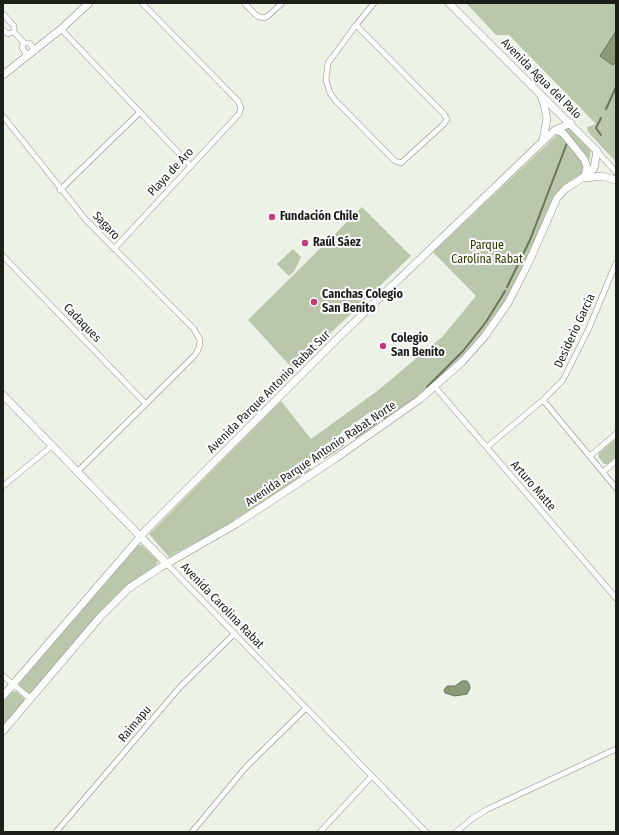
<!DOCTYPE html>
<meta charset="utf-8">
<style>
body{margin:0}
#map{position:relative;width:619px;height:835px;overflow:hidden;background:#edf2e7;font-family:"Fira Sans Condensed",sans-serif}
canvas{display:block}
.frame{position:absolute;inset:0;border:4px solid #1c1e1a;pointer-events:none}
</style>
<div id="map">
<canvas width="619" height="835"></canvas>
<div class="frame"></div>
</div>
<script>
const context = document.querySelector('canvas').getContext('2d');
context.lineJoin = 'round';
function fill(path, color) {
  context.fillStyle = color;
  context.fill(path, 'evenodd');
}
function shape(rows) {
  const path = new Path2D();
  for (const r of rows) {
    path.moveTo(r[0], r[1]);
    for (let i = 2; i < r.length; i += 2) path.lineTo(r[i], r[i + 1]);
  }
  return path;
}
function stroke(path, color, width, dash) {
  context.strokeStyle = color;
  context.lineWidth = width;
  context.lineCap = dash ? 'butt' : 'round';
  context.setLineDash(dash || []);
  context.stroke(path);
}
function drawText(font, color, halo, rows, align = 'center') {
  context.font = font + ' "Fira Sans Condensed",sans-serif';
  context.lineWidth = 4;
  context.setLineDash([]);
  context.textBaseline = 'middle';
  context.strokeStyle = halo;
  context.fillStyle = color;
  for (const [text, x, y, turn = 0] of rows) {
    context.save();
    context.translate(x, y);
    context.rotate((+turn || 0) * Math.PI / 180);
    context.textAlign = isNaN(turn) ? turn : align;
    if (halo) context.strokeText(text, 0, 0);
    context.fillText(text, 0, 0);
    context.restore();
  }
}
fill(shape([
 [466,3,616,3,616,162,588,132,587,127,596,124,509,35,496,35],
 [569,128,591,150,588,166,583,173,567,183,557,193,514,285,503,304,481,334,460,358,424,392,388,419,370,412,315,452,310,472,220,529,169,557,149,534,281,401,311,439,376,392,443,336,476,296,433,252,560,132],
 [362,207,411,256,293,369,248,320],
 [293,249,301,257,295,270,289,276,277,264],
 [616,438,616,457,608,464,604,464,598,456,599,453],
 [137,545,142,545,158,561,156,566,121,591,107,605,33,692,28,693,20,687,19,683],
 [16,691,24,698,24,702,3,727,3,702,12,692]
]), '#bac7aa');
const water = shape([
 [616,31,616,61,613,65,600,56,616,31],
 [462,681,467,681,469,684,470,688,467,694,455,696,445,693,444,690,447,686,455,686,462,681]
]);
fill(water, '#8b9a77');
stroke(water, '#6a755b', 1);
stroke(shape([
 [606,109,616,87],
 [601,118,596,128,601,135],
 [507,287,530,240,567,143],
 [427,387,463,351,486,322,505,291],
 [384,418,386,416],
 [356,437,376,423],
 [324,458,343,445]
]), '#6a755b', 2);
const street = shape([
 [244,3,257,16,264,18,268,16,282,3],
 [3,14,14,26,14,32],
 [356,25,444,114,447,119,444,124,401,163,395,161,335,100,330,93,326,80,328,63,348,36,356,25,374,3],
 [61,29,191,166],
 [3,30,8,34,14,32],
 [14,32,24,43],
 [27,56,22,47,24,43,29,43,35,50],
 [3,116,86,220,194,329,200,340,199,348,195,355,77,472],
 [597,151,616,172],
 [60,190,140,112],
 [114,249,239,114,241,108,238,101,142,3],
 [3,256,146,404],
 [435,387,616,598],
 [543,400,616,488],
 [487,447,543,400,563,380,589,328,616,263],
 [590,456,616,434],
 [603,472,616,461],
 [3,486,52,446],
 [167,564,426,832],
 [3,676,31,699],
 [56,832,180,687,234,634],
 [192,832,246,767,306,708],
 [320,832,371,777],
 [456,832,473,818,488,809,616,749]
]);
const secondary = shape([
 [3,75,61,29,89,3],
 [541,96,544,104,547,119,543,140],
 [555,130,563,133,584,159,587,167,585,176],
 [585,178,601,176,616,180],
 [3,395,167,564],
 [3,696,147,529,343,333,542,142,555,130,571,123],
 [3,731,100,617,129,588,161,567,236,524,336,458,420,399,462,362,485,336,508,303,528,264,557,198,565,189,587,175,594,168,597,151,449,3]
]);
stroke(street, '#898d83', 6);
stroke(secondary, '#898d83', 8);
stroke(street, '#fff', 5);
stroke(secondary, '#fff', 7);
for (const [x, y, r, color] of [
 [272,217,4,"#c43c7a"],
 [305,243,4,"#c43c7a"],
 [314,302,4,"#c43c7a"],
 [383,346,4,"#c43c7a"]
]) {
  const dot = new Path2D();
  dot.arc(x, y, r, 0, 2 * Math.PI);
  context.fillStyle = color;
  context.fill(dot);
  stroke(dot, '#fff', 1.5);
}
drawText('12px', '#1c1e1a', '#fff', [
 ["Avenida Agua del Palo",541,79,45],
 ["Playa de Aro",171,172,-47],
 ["Sagaro",106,226,47],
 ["Cadaques",82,323,46],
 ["Desiderio García",575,331,-65],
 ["Avenida Parque Antonio Rabat Sur",269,392,-45],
 ["Avenida Parque Antonio Rabat Norte",321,454,-34],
 ["Arturo Matte",533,486,49],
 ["Avenida Carolina Rabat",222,606,46],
 ["Raimapu",135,724,-50]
]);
drawText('bold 12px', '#1c1e1a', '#fff', [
 ["Fundación Chile",280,217],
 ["Raúl Sáez",313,243],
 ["Canchas Colegio",322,295],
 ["San Benito",322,309],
 ["Colegio",391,339],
 ["San Benito",391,353]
], 'left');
drawText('12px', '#293b01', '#fff', [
 ["Parque",487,246],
 ["Carolina Rabat",487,260]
]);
</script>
